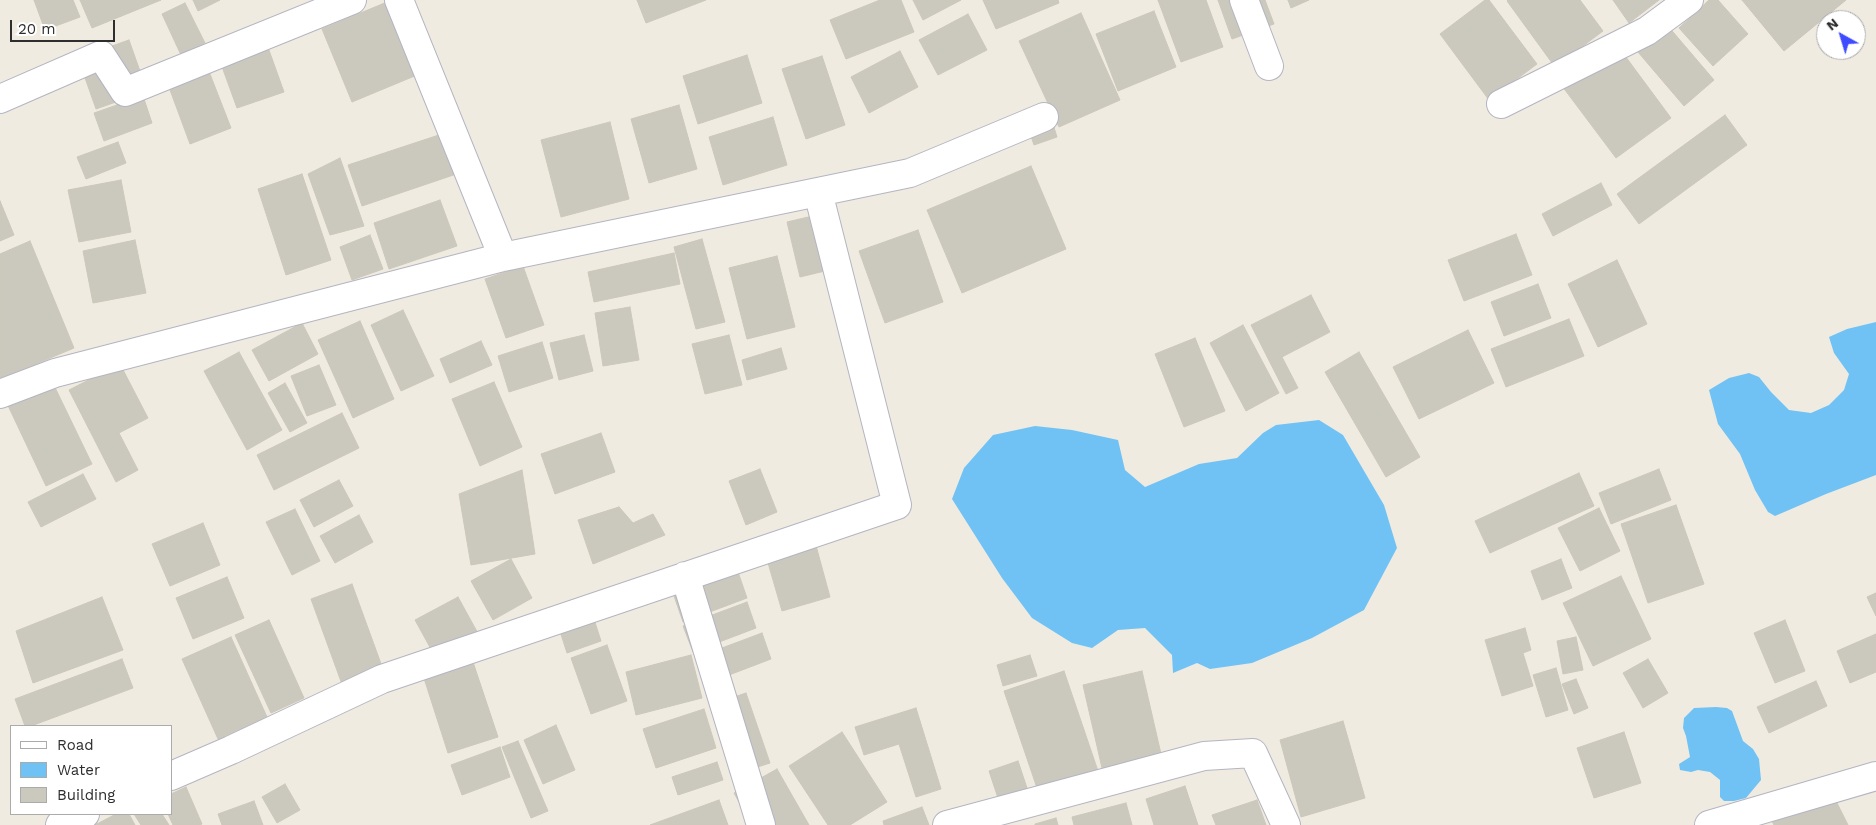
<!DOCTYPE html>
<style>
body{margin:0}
#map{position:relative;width:1876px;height:825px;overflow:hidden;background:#f0ebe0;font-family:"Work Sans",sans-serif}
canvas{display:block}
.legend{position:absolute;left:10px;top:725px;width:162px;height:90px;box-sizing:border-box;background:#fff;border:1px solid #ababab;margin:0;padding:6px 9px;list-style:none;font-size:15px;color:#2e2e2e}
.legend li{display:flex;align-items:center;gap:10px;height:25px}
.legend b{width:25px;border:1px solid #ababab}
.north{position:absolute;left:1816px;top:10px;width:50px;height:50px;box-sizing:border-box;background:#fff;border:1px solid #ababab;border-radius:50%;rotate:321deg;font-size:14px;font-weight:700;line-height:20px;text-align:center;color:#2e2e2e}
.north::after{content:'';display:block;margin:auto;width:18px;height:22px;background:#3e4bff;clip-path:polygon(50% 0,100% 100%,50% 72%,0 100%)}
.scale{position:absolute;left:10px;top:20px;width:105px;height:22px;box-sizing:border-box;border:2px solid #2e2e2e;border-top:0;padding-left:6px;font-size:15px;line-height:18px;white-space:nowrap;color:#2e2e2e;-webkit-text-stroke:4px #fff;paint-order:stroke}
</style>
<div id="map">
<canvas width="1876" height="825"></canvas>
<ul class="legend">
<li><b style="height:6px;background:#fff"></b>Road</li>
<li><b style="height:14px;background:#70c2f5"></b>Water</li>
<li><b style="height:14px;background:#cbc9be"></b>Building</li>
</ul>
<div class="north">N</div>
<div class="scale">20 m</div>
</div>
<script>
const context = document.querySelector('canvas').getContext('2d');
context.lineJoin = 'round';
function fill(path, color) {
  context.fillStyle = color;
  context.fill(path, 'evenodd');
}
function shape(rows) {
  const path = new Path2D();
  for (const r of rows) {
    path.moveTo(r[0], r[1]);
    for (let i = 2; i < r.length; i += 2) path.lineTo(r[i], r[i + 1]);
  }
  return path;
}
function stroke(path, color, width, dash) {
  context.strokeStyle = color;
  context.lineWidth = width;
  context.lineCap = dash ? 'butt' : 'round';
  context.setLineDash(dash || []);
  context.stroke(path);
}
fill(shape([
 [1876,322,1876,475,1826,494,1775,516,1768,512,1755,490,1740,454,1718,424,1709,390,1729,378,1749,373,1759,377,1771,392,1789,410,1811,413,1829,405,1844,390,1849,374,1834,353,1829,337,1847,329],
 [1319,420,1343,435,1384,505,1397,548,1364,610,1312,638,1252,663,1210,669,1197,663,1173,673,1172,655,1145,628,1118,630,1092,648,1072,643,1032,618,1002,578,952,499,964,468,993,435,1035,426,1072,430,1118,440,1125,470,1145,487,1199,464,1237,458,1263,433,1276,425],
 [1716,707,1727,708,1732,711,1743,741,1753,749,1759,759,1761,780,1746,798,1734,801,1724,801,1720,797,1720,780,1710,772,1698,770,1691,772,1680,770,1679,764,1690,757,1686,736,1683,728,1684,718,1694,708]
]), '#70c2f5');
const building = shape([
 [34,0,73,0,80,17,45,30,34,0],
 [80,0,161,0,92,28,80,0],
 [193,0,220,0,198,11,193,0],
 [637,0,706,0,646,23,637,0],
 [880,0,901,0,914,32,846,59,830,20,880,0],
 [913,0,961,0,923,20,913,0],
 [983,0,1058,0,1059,3,996,29,983,0],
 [1158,0,1206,0,1223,47,1181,62,1158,0],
 [1218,0,1265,0,1274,24,1232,39,1218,0],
 [1288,0,1309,0,1291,8,1288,0],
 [1485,0,1489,0,1537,64,1489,100,1440,34,1485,0],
 [1508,0,1580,0,1603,31,1555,67,1507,1,1508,0],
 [1613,0,1659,0,1629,23,1613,0],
 [1709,0,1718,0,1748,34,1713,66,1679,28,1709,0],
 [1742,0,1846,0,1784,51,1742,0],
 [387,2,417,75,352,102,322,29,387,2],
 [185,3,205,43,181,55,162,14,185,3],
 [1154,11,1176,67,1118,91,1096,34,1154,11],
 [1656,12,1714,80,1684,106,1626,38,1656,12],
 [1081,13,1120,100,1059,127,1019,41,1081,13],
 [968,14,987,50,938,75,919,40,968,14],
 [260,25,284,92,237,108,213,42,260,25],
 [129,40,147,91,96,109,78,58,129,40],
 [1614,41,1671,118,1616,158,1559,82,1614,41],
 [900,51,918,87,869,113,851,77,900,51],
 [747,55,762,103,698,124,683,76,747,55],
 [203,56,231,128,190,144,163,71,203,56],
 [822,56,845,125,806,139,782,69,822,56],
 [143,96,152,123,104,141,94,113,143,96],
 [679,105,697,169,649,183,631,119,679,105],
 [1047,105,1057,137,1034,145,1023,113,1047,105],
 [1725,115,1747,145,1639,224,1617,194,1725,115],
 [773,117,787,165,723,185,709,137,773,117],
 [610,122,629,199,561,217,541,140,610,122],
 [463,127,477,167,362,206,348,165,463,127],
 [118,142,126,163,86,179,77,157,118,142],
 [340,158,364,226,330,235,308,174,340,158],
 [1031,166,1066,249,962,293,927,210,1031,166],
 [302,174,331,260,286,275,258,189,302,174],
 [121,180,131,232,79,242,68,190,121,180],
 [1601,183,1612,205,1553,236,1542,214,1601,183],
 [440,200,457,246,389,269,374,223,440,200],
 [0,201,14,235,0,241,0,201],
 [817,215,829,270,800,277,787,222,817,215],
 [918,230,943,302,885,323,859,251,918,230],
 [1516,234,1532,275,1464,301,1448,260,1516,234],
 [370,235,383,269,352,280,340,247,370,235],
 [702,239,725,322,696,329,674,247,702,239],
 [135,240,146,293,93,303,83,251,135,240],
 [30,241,74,348,0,379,0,254,30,241],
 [674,253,680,284,594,302,588,272,674,253],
 [777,256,795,327,747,339,729,268,777,256],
 [1617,260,1647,324,1598,347,1568,284,1617,260],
 [523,266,544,325,506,338,485,279,523,266],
 [1538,284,1551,318,1504,336,1491,302,1538,284],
 [1311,295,1330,332,1282,357,1298,388,1286,394,1251,325,1311,295],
 [630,307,639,360,603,366,595,313,630,307],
 [403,310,434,376,401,391,371,325,403,310],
 [1569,319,1584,356,1506,387,1491,349,1569,319],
 [360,321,394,399,353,418,318,340,360,321],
 [302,323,318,354,269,381,252,350,302,323],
 [1243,325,1279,393,1246,411,1210,343,1243,325],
 [1468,330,1494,383,1419,419,1393,367,1468,330],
 [584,335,593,371,559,380,550,343,584,335],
 [729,335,742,385,705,394,692,344,729,335],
 [1195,338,1225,411,1184,427,1155,354,1195,338],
 [481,341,492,365,450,383,440,359,481,341],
 [542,342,553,378,509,392,498,356,542,342],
 [781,348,787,369,747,380,742,360,781,348],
 [239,352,282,430,247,450,204,371,239,352],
 [1359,352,1420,457,1386,477,1325,372,1359,352],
 [120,364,148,418,119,433,138,470,116,482,69,390,120,364],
 [319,365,336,405,307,416,291,376,319,365],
 [48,373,92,464,46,486,3,395,48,373],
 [494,382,522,447,480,466,452,399,494,382],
 [285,383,307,423,290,432,268,393,285,383],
 [342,413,359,448,274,490,257,455,342,413],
 [601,433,615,472,555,494,541,454,601,433],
 [760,469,777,512,746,525,729,481,760,469],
 [1659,469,1671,500,1611,524,1599,493,1659,469],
 [522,470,535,554,471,565,459,494,522,470],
 [1579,473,1594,506,1490,553,1475,521,1579,473],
 [83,474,96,499,41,527,28,502,83,474],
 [339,480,353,506,314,527,300,500,339,480],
 [1676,505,1704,584,1648,603,1621,524,1676,505],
 [619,507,633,523,653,514,665,535,593,564,578,520,619,507],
 [1599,508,1620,551,1580,571,1558,528,1599,508],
 [295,509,320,561,292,575,266,522,295,509],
 [359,515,373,542,335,563,320,536,359,515],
 [203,523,220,565,170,586,152,544,203,523],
 [815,542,830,597,782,611,766,556,815,542],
 [511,559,532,598,493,620,471,581,511,559],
 [1561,559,1572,588,1542,600,1531,571,1561,559],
 [738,572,747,598,683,622,674,596,738,572],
 [1621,576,1651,639,1593,666,1563,603,1621,576],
 [227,577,244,618,193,639,176,598,227,577],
 [352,584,384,672,343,687,311,599,352,584],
 [1876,593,1876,616,1867,597,1876,593],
 [102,597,123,650,33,683,16,631,102,597],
 [458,597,480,637,437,660,415,620,458,597],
 [747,602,756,628,693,652,683,626,747,602],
 [592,613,601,641,567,653,558,625,592,613],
 [269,620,304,698,271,713,235,635,269,620],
 [1785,620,1805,671,1775,683,1754,633,1785,620],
 [1525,628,1531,650,1523,653,1533,686,1502,696,1485,640,1525,628],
 [762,633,771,659,708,683,698,657,762,633],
 [1876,634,1876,672,1850,683,1837,651,1876,634],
 [231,637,267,717,218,739,182,659,231,637],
 [1576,637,1583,670,1563,674,1557,641,1576,637],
 [607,645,627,701,591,714,571,658,607,645],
 [691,655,702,698,636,715,626,672,691,655],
 [1030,655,1037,676,1003,686,997,665,1030,655],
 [471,656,498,737,448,753,422,672,471,656],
 [122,659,133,688,31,726,25,726,15,699,122,659],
 [1648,659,1668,693,1643,708,1623,673,1648,659],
 [1556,668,1568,710,1546,717,1533,675,1556,668],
 [1064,671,1098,771,1038,791,1004,691,1064,671],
 [1142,671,1161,754,1102,768,1083,685,1142,671],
 [1576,679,1588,708,1574,714,1562,684,1576,679],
 [1816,681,1827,706,1769,733,1757,707,1816,681],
 [746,693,770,763,736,774,711,705,746,693],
 [916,708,941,789,916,797,899,744,864,755,855,727,916,708],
 [704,709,716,748,656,768,643,729,704,709],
 [1343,721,1365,798,1301,817,1280,740,1343,721],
 [556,725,575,770,543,784,524,740,556,725],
 [842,732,887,802,850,825,828,825,789,766,842,732],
 [1624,732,1641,783,1594,798,1577,748,1624,732],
 [518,741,548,811,531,818,502,747,518,741],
 [500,747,510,777,462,795,451,765,500,747],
 [1018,761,1030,797,1001,807,989,771,1018,761],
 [717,762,723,780,678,795,672,777,717,762],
 [777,769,809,825,752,825,734,793,777,769],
 [285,784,300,810,277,823,262,797,285,784],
 [1185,786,1198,825,1154,825,1146,799,1185,786],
 [186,787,202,824,200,825,173,825,168,814,171,814,171,794,186,787],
 [1832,793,1848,825,1774,825,1772,821,1832,793],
 [719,800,728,825,650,825,719,800],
 [1257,800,1266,825,1216,825,1212,815,1257,800],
 [254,801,263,825,222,825,218,814,254,801],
 [1126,803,1132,825,1074,825,1072,817,1126,803],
 [922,807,929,825,884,825,883,821,922,807],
 [116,814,129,814,135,825,95,825,116,814],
 [134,814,162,814,169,825,141,825,134,814],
 [1056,818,1058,825,1035,825,1035,824,1056,818]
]);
fill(building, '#cbc9be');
stroke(building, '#ccc7b9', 1);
const street = shape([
 [399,0,503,257],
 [1244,0,1269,66],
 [0,99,101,55,125,92,352,0],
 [1501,104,1647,31,1689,0],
 [0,394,55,373,503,257,910,173,1044,117],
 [685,576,761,825],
 [171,776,231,750,382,679,897,505,818,192],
 [60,825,85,814],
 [947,825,1204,756,1253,753,1286,825],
 [1709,825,1876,776]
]);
stroke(street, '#b4b5c2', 30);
stroke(street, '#fff', 28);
</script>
